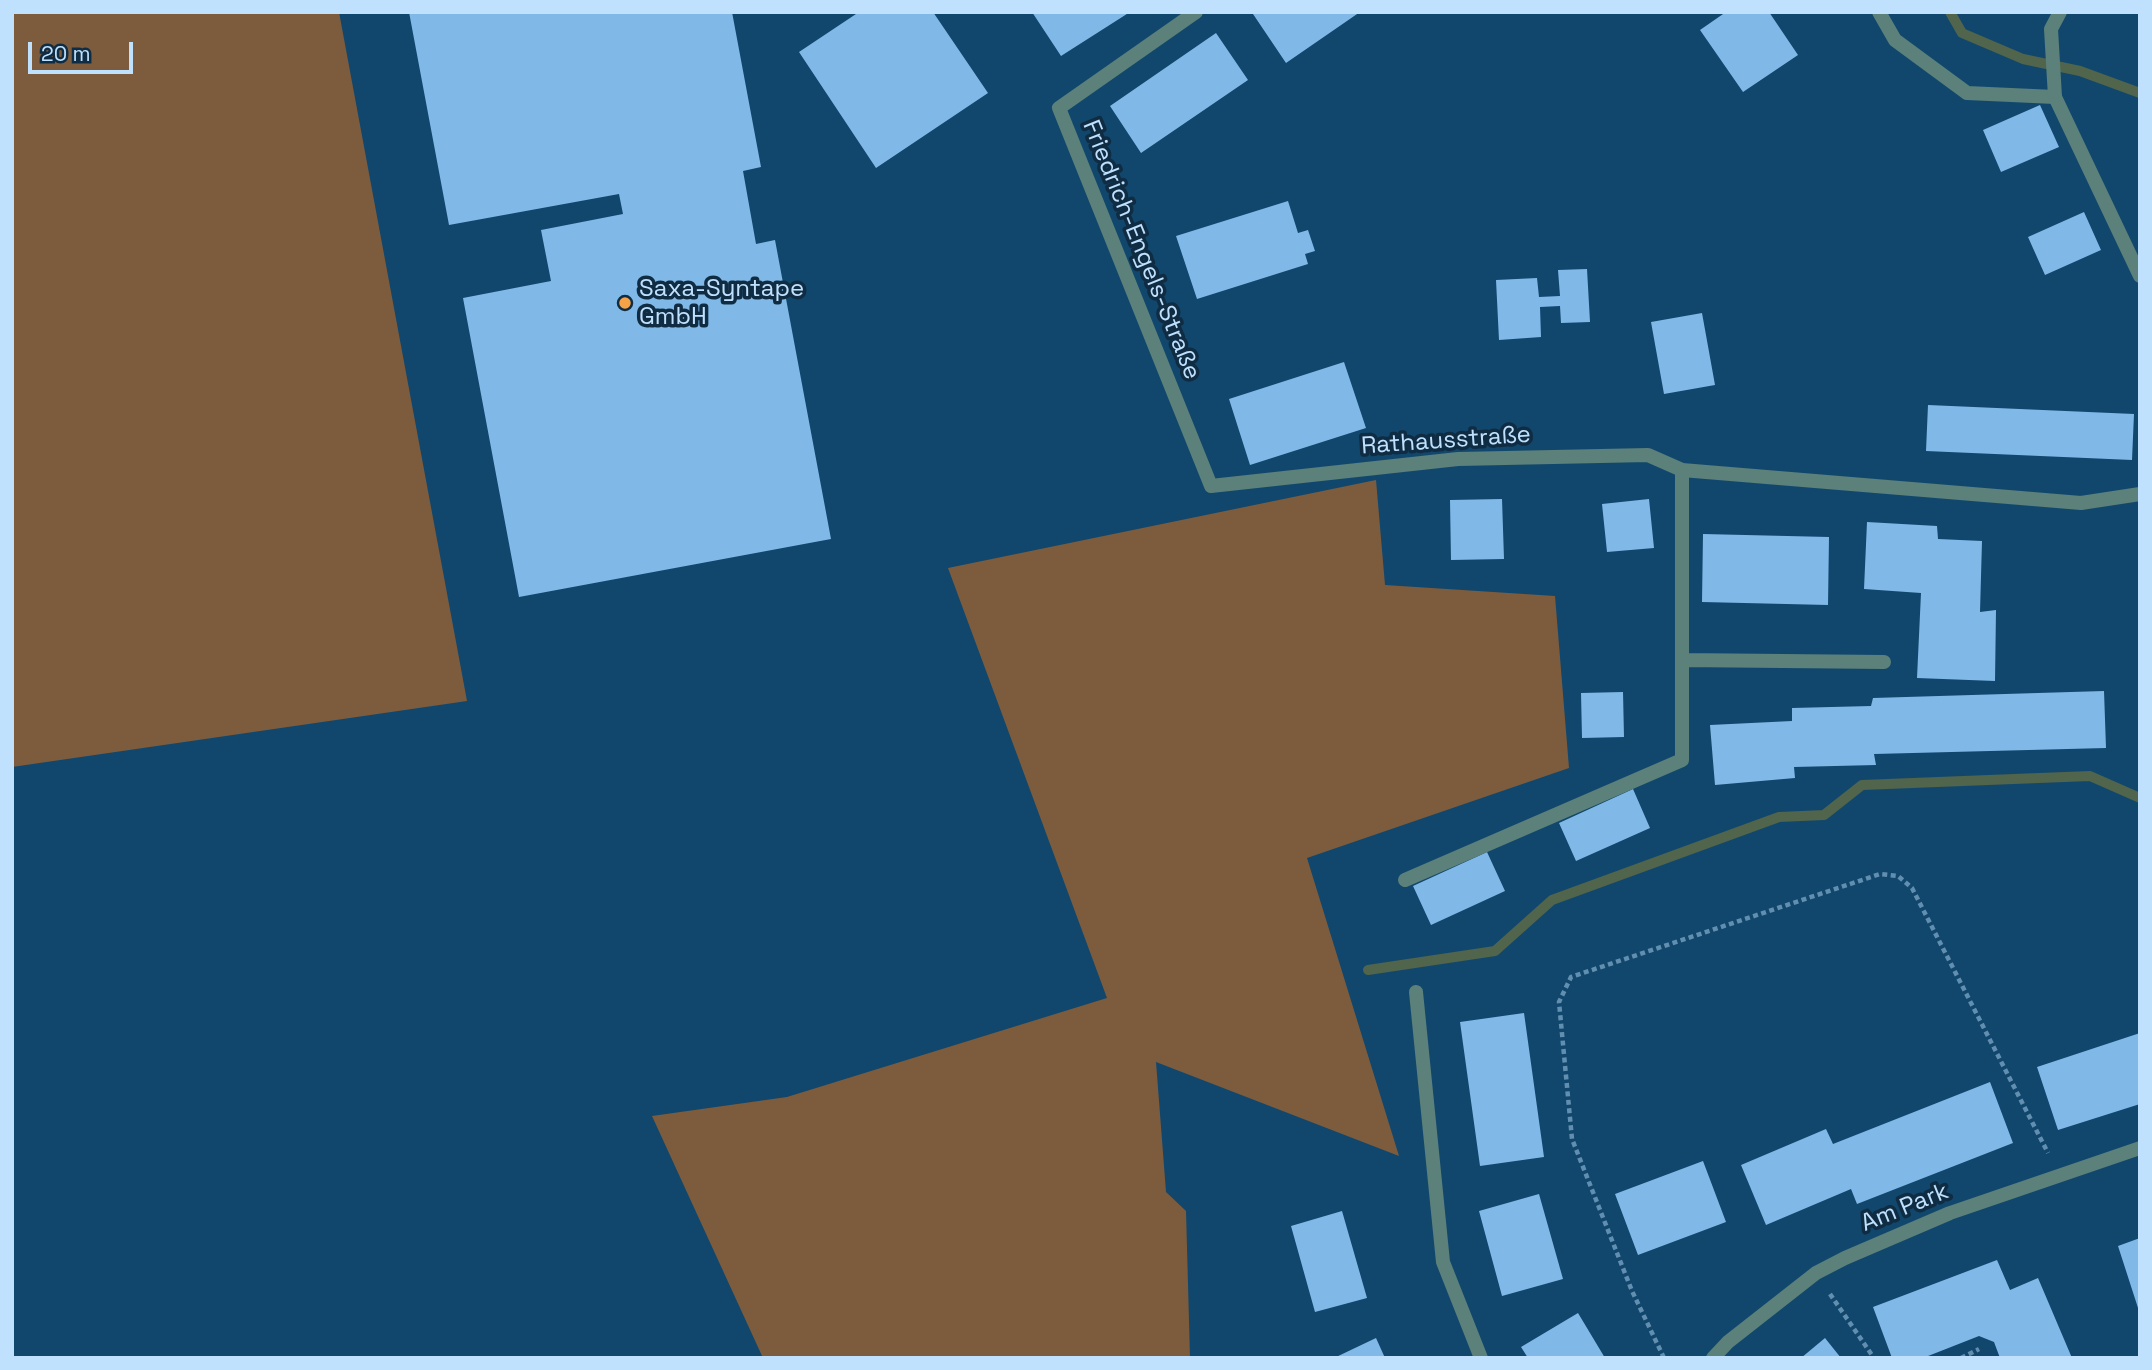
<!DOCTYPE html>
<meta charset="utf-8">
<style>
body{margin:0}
#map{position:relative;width:2152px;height:1370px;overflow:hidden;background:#11476d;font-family:"Space Grotesk",sans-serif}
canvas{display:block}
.frame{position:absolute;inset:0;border:14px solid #bfe1fe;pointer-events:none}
.scale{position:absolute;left:28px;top:42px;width:105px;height:32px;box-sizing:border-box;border:4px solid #bfe1fe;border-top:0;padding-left:9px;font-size:21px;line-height:24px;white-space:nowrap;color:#bfe1fe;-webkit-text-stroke:5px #102c42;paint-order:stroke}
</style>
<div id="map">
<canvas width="2152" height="1370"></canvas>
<div class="frame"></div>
<div class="scale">20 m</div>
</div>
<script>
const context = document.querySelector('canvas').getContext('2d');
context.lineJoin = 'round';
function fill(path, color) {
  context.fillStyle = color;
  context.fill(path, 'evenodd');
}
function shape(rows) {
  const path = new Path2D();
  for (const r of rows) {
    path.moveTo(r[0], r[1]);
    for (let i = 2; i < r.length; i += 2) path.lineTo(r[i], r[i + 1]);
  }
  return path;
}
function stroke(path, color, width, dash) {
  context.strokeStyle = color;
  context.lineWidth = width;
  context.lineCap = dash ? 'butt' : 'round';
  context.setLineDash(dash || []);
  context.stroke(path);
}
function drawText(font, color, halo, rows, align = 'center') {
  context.font = font + ' "Space Grotesk",sans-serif';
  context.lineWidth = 7;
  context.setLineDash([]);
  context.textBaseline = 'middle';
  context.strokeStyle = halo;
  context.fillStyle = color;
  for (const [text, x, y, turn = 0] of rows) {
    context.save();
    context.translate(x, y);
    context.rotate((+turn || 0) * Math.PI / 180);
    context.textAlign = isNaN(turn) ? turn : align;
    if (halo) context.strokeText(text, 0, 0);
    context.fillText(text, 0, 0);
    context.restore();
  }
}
fill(shape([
 [12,12,339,12,467,701,12,767],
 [1376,480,1385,585,1555,596,1569,768,1307,858,1399,1156,1156,1062,1166,1192,1186,1211,1190,1358,763,1358,652,1116,787,1097,1107,998,948,568]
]), '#7d5c3d');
stroke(shape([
 [1950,12,1962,33,2023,59,2080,71,2140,93],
 [1368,970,1495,951,1552,900,1779,817,1824,815,1862,785,2090,776,2140,798]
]), '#51644c', 10);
fill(shape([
 [409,12,732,12,761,167,743,171,756,244,775,240,831,539,519,597,463,298,551,281,541,230,623,214,619,194,449,225],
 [859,12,933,12,988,93,876,168,799,52],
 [1032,12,1130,12,1061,56],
 [1256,12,1360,12,1286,63,1253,14],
 [1726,12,1769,12,1798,55,1743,92,1700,30],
 [1216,33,1248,80,1141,153,1110,106],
 [2040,105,2059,147,2001,172,1983,130],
 [1288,201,1298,233,1308,230,1315,251,1305,254,1308,264,1197,299,1176,236],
 [2084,212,2101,250,2045,275,2028,237],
 [1587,269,1590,322,1561,323,1560,306,1540,307,1541,337,1499,340,1496,280,1537,278,1539,297,1560,296,1558,270],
 [1702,313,1715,385,1664,394,1651,322],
 [1344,362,1366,428,1250,465,1229,399],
 [1928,405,2134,414,2132,460,1926,451],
 [1502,499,1504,559,1451,560,1450,500],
 [1649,499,1654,548,1607,552,1602,504],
 [1867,522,1937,526,1938,539,1982,541,1980,612,1996,610,1995,681,1917,678,1921,593,1864,589],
 [1703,534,1829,537,1828,605,1702,602],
 [2104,691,2106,748,1874,754,1876,765,1794,767,1795,778,1715,785,1710,725,1792,721,1792,708,1871,706,1873,698],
 [1623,692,1624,737,1582,738,1581,693],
 [1633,789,1650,828,1576,861,1559,823],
 [1487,852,1505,891,1431,925,1413,886],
 [1524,1013,1544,1157,1480,1166,1460,1022],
 [2140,1033,2140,1104,2058,1130,2037,1067],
 [1990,1082,2013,1143,1857,1204,1851,1189,1766,1225,1741,1165,1826,1129,1833,1144],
 [1703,1161,1726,1222,1638,1255,1615,1194],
 [1539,1194,1563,1279,1502,1296,1479,1211],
 [1342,1211,1367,1298,1315,1312,1291,1226],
 [2140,1238,2140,1311,2139,1311,2118,1246],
 [1997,1260,2010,1290,2038,1278,2072,1358,2000,1358,1994,1342,1979,1336,1923,1358,1892,1358,1873,1307],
 [1578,1313,1605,1358,1528,1358,1521,1347],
 [1376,1338,1385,1358,1334,1358],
 [1825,1338,1841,1358,1801,1358]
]), '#80b9e8');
stroke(shape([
 [1830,1294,1874,1358],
 [1664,1358,1632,1291,1572,1139,1559,1002,1571,977,1880,874,1898,876,1912,888,2048,1153],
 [1961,1358,1979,1349]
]), '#628fb0', 4.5, [5, 3.5]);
stroke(shape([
 [1879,12,1895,40,1967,93,2055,97],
 [1682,660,1884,662],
 [1405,880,1682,760,1682,470]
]), '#5c807a', 14);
stroke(shape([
 [1196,12,1059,108,1211,486,1458,459,1648,455,1682,470,2081,503,2140,494],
 [2060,12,2051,29,2055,97,2140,276],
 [1416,992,1443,1262,1481,1358],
 [1713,1358,1728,1342,1816,1273,1845,1258,1950,1213,2140,1148]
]), '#5c807a', 14);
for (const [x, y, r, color] of [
 [625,303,7,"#f6a247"]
]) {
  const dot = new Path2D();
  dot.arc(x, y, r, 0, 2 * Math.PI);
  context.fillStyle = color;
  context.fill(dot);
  stroke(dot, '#102c42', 2.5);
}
drawText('24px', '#bfe1fe', '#102c42', [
 ["Friedrich-Engels-Straße",1141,250,68],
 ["Rathausstraße",1446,441,-4],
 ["Am Park",1905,1208,-22]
]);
drawText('24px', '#bfe1fe', '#102c42', [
 ["Saxa-Syntape",639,289],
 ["GmbH",639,317]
], 'left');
</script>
